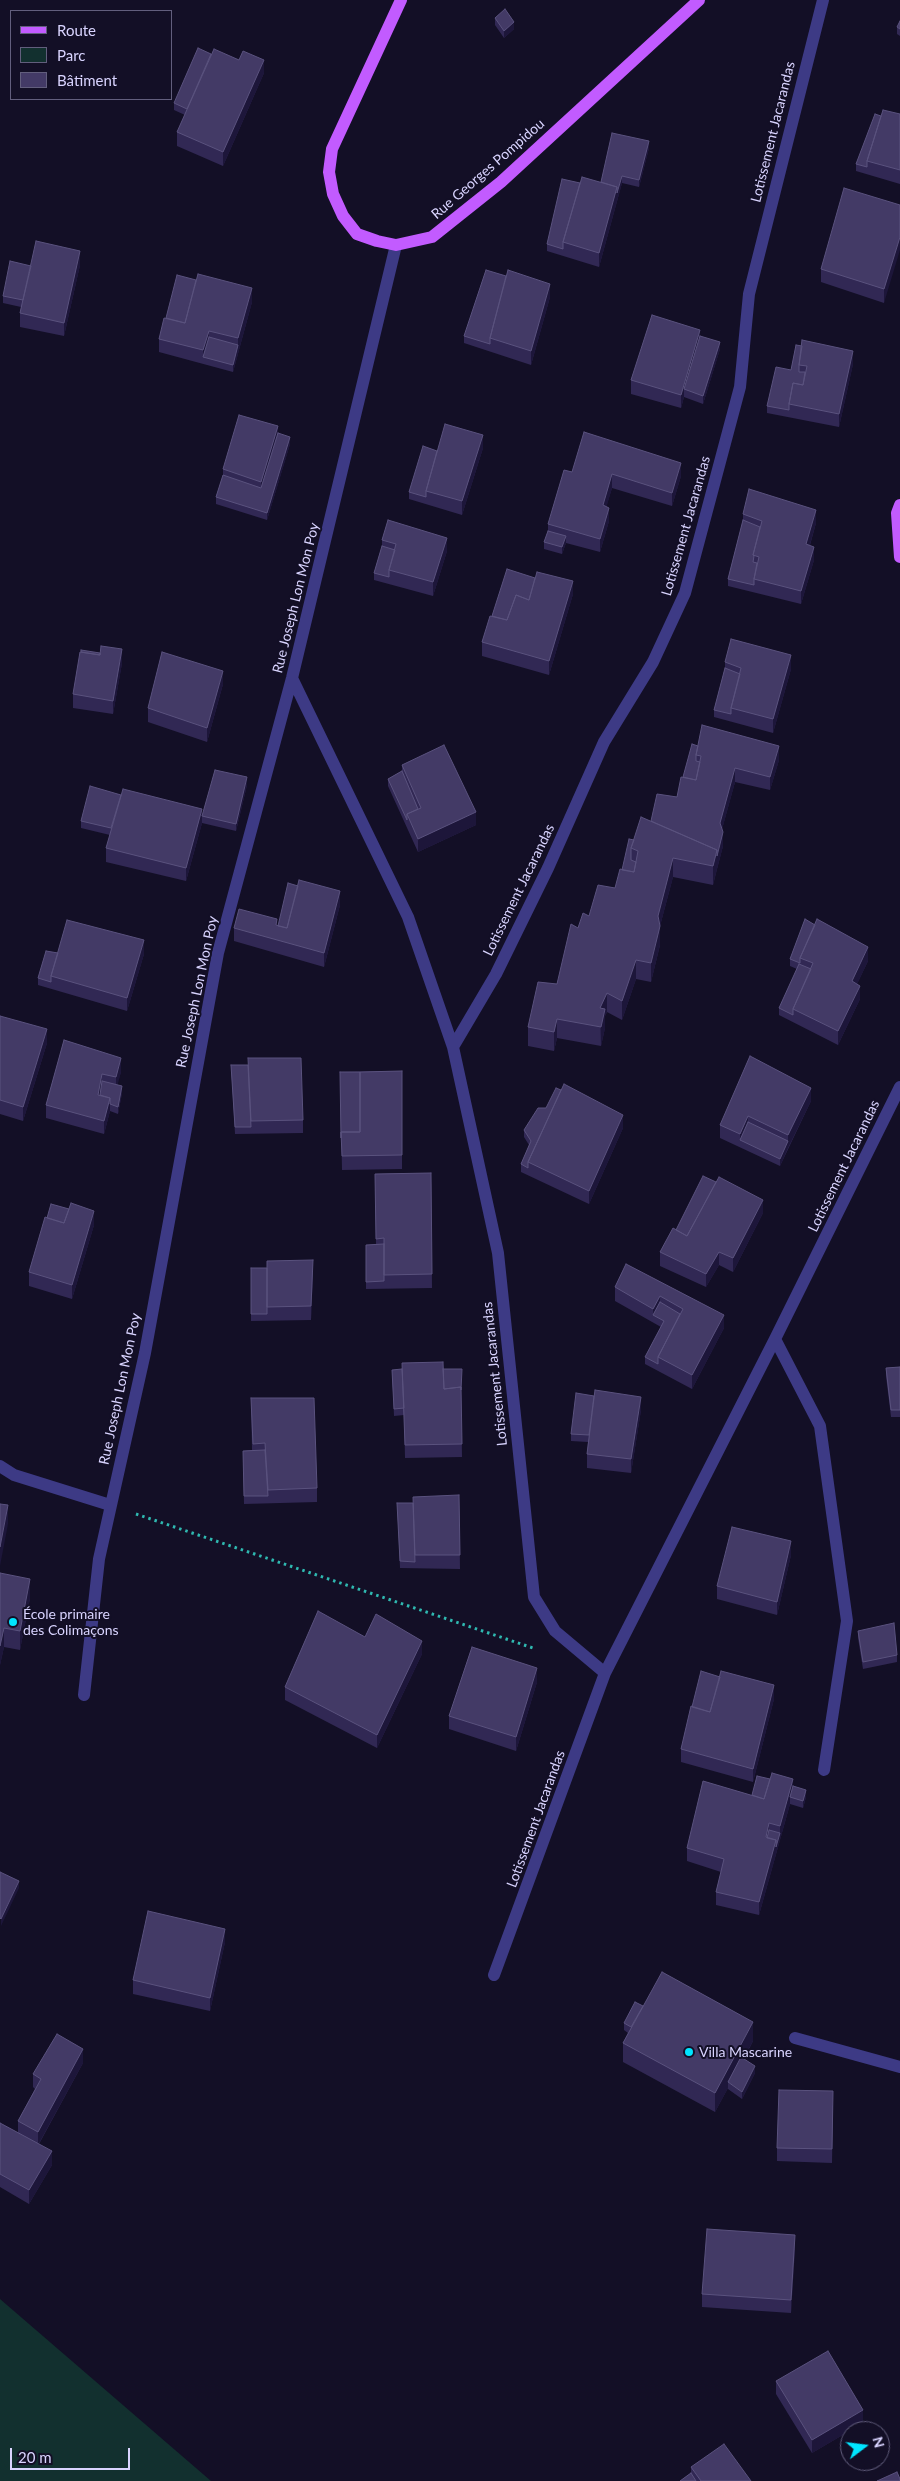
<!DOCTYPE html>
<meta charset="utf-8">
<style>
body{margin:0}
#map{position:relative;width:900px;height:2481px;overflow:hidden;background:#130f26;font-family:Lato,sans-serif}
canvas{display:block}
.legend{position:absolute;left:10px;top:10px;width:162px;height:90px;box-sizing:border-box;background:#130f26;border:1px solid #625e7d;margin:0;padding:6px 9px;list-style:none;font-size:15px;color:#d9d4ff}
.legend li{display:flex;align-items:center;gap:10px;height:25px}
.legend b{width:25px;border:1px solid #625e7d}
.north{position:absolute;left:840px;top:2421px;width:50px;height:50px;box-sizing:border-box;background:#130f26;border:1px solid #625e7d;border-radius:50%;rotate:75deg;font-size:14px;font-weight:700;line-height:20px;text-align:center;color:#d9d4ff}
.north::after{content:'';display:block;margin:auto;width:18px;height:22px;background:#00e5ff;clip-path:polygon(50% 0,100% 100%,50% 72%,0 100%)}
.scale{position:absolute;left:10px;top:2448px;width:120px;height:22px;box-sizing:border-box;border:2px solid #d9d4ff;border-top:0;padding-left:6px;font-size:15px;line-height:18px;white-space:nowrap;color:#d9d4ff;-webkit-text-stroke:4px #130f26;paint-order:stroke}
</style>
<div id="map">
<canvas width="900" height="2481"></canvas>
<ul class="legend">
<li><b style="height:6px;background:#c25bff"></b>Route</li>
<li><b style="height:14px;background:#12302f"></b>Parc</li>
<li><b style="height:14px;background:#433a66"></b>Bâtiment</li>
</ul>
<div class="north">N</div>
<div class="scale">20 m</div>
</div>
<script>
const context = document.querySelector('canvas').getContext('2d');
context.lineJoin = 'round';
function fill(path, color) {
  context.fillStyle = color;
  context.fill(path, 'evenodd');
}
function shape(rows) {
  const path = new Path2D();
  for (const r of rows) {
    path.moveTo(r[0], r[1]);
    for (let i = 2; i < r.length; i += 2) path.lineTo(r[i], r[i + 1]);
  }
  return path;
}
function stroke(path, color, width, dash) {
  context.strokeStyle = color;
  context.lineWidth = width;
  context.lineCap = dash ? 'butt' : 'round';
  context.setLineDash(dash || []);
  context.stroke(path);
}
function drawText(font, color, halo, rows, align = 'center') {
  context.font = font + ' Lato,sans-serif';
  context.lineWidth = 4;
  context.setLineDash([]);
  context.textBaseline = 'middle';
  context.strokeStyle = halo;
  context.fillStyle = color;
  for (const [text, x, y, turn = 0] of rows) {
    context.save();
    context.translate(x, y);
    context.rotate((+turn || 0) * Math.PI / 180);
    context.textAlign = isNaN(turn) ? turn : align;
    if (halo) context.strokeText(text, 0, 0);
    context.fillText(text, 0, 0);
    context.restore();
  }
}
fill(shape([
 [0,2299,211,2481,0,2481]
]), '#12302f');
stroke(shape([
 [136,1514,533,1648]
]), '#2fb8b0', 3, [2.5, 4]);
stroke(shape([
 [292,678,408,917,453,1047,498,1253,534,1597,555,1631,605,1673],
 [453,1047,496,974,548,868,604,742,653,662,685,593,740,387,749,294,823,0],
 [775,1339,820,1426,847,1621,824,1770],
 [0,1466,14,1475,110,1505],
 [84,1695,99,1559,145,1353,218,953,292,678,396,245],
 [494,1975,605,1673,775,1339,900,1087],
 [795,2038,900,2067]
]), '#3d3a85', 12);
stroke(shape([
 [401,0,332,149,329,172,333,194,343,216,357,234,377,241,396,245,432,237,501,182,699,0],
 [900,505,897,513,900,557]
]), '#c25bff', 12);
fill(shape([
 [495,18,514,29,504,38,495,25],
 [900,21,900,36,897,34,897,27],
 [211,54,239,60,264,73,223,166,177,146,177,132,185,115,174,110,174,103],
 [900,114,900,184,856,171,856,164,881,116],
 [649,148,639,187,622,183,599,267,547,251,547,244,580,183,601,182],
 [900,205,884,303,821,282,821,269],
 [80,265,64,336,20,327,20,313,21,307,3,303,3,296],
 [550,297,531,365,464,343,464,336],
 [252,302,233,372,159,352,159,339,166,318],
 [700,336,720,349,703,404,684,397,681,408,631,394,631,380],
 [796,345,853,364,839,427,767,413,767,406,791,370],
 [278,433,290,444,267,520,216,504,216,497,223,475,223,469],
 [483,448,462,515,409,499,409,492,437,451],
 [572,472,681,476,672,506,612,488,606,507,609,521,600,552,566,543,562,554,544,549,544,542,548,531,548,524],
 [743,514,816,523,810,545,814,560,801,604,728,586,728,579,743,520],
 [382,540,447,551,433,596,374,580,374,573,382,546],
 [573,594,549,675,482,656,482,642,492,616],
 [100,653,122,663,113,714,73,708,73,694],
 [725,662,791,669,773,733,714,717,714,710,725,668],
 [223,684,207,742,148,722,148,708],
 [698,746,779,760,770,790,735,782,722,829,723,846,717,869,713,885,673,877,660,926,660,945,651,982,636,979,622,1020,607,1012,605,1016,605,1028,601,1046,557,1038,554,1051,528,1046,528,1027,557,984,578,928,615,888,634,840,651,821,677,797,683,777],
 [402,765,476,825,418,852,388,786,388,779,402,771],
 [247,785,236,831,202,823,186,881,106,862,106,848,110,835,81,828,81,821,121,795,202,816],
 [340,905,324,967,234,941,234,928,277,926],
 [805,919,868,961,857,984,860,999,838,1045,779,1015,779,1008,797,969,790,966,790,959],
 [58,953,144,954,127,1011,38,985,38,978],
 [0,1016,47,1043,23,1121,0,1114],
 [64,1040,121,1072,117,1084,122,1093,118,1114,110,1111,104,1134,46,1118,46,1105],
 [231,1065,303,1120,303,1133,235,1134],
 [402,1071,402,1169,342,1170,340,1072],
 [811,1088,811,1101,780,1166,720,1138,720,1125],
 [623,1128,589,1204,521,1172,521,1164,529,1145,524,1137,524,1130],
 [431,1173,432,1288,366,1289,366,1245,376,1245,375,1174],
 [763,1213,733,1272,719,1265,706,1287,660,1266,660,1252,676,1230],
 [94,1225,72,1299,29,1286,29,1272],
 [626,1264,724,1328,692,1389,645,1364,645,1357,661,1327,615,1301,615,1287],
 [313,1273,311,1320,251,1321,251,1314],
 [900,1367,900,1417,891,1417,886,1376,886,1368],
 [443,1369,461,1393,462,1457,405,1458,404,1415,394,1416,392,1370],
 [251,1398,317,1488,317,1502,244,1504,243,1451,252,1450],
 [641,1410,631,1473,587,1468,587,1454,588,1442,571,1441,571,1434],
 [459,1495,460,1569,400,1568,397,1503,413,1503],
 [791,1555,777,1615,717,1599,717,1586],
 [0,1573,30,1598,20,1650,4,1647,0,1665],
 [858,1631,897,1655,897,1662,863,1669,858,1638],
 [365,1637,422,1654,377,1748,285,1700,285,1687],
 [537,1682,516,1751,449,1729,449,1716],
 [774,1699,753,1782,681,1762,681,1749,692,1707],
 [793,1786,806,1797,803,1808,790,1804,759,1915,716,1905,716,1892,721,1872,687,1861,687,1848,752,1795],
 [225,1942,210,2011,133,1994,133,1980],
 [643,2006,753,2041,744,2059,755,2073,742,2099,728,2089,728,2088,715,2112,623,2062,623,2043,628,2033,624,2030,624,2023],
 [83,2063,39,2144,52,2165,29,2204,0,2187,0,2123,18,2133,18,2121,35,2089,33,2087,33,2074],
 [833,2105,832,2163,777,2161,777,2148],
 [795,2248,791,2313,702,2307,702,2294],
 [776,2381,863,2423,812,2453,776,2394],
 [691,2467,751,2481,680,2481,691,2473]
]), '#312854');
fill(shape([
 [514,22,514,29,504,38,504,31],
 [264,60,264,73,223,166,223,152],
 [649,141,649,148,639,187,639,180],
 [622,176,622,183,599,267,599,253,617,187],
 [900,237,900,250,884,303,884,289],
 [80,251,80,265,64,336,64,323],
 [550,284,550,297,531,365,531,351],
 [252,288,252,302,233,372,233,365,238,345,238,338],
 [700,330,700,343,684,389,684,397,681,408,681,395],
 [209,331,209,344,203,357,203,350],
 [720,342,720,349,703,404,703,396],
 [853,351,853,364,839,427,839,414],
 [278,426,278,440,261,496,261,482],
 [483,435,483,448,462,515,462,501],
 [290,437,290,444,267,520,267,513],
 [681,463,681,476,672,506,672,493],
 [612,474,612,488,603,519,603,505],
 [609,508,609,521,600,552,600,539],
 [816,510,816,523,806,558,806,544],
 [566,536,566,543,562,554,562,547],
 [447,538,447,551,433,596,433,582],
 [814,547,814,560,801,604,801,591],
 [573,581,573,594,549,675,549,661],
 [122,649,122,663,113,714,113,701],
 [791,655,791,669,773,733,773,719],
 [223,671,223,684,207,742,207,728],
 [779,746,779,760,770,790,770,777],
 [735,768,735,782,720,837,720,823],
 [247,777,247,785,236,831,236,824],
 [202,809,202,823,186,881,186,868],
 [476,812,476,825,418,852,418,839],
 [723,832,723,846,717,869,713,885,713,866,717,850],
 [673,858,673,877,660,926,660,945,651,982,651,963,658,916],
 [340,891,340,905,324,967,324,953],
 [144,940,144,954,127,1011,127,998],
 [868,947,868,961,852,995,852,981],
 [636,960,636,979,622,1020,622,1001],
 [860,986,860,999,838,1045,838,1031],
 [607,993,607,1012,605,1016,605,1028,601,1046,600,1008],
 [557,1019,557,1038,554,1051,554,1032],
 [47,1029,47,1043,23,1121,23,1107],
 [121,1058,121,1072,116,1091,116,1077],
 [102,1074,102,1088,100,1101,98,1095],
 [122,1086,122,1093,118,1114,118,1107],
 [811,1088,811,1101,788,1148,788,1135],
 [110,1098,110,1111,104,1134,104,1121],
 [623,1115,623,1128,589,1204,589,1191],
 [748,1116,748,1129,740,1140,740,1134],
 [788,1141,788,1148,780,1166,780,1159],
 [763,1200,763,1213,733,1272,733,1258],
 [94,1211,94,1225,72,1299,72,1285],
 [719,1252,719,1265,706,1287,706,1274],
 [313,1260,313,1273,311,1320,311,1306],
 [660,1296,660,1309,653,1315,653,1309],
 [724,1315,724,1328,692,1389,692,1375],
 [641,1397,641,1410,631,1473,631,1459],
 [8,1505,8,1524,0,1566,0,1547],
 [791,1541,791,1555,777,1615,777,1602],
 [30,1579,30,1598,20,1650,20,1631],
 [4,1628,4,1647,0,1665,0,1646],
 [422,1641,422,1654,377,1748,377,1735],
 [537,1668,537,1682,516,1751,516,1737],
 [774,1685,774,1699,753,1782,753,1769],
 [793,1779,793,1793,790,1797,790,1804,780,1840,780,1826],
 [806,1790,806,1797,803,1808,803,1801],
 [769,1823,769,1837,767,1844,766,1837],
 [780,1833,780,1840,759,1915,759,1902,776,1840],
 [19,1881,19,1888,1,1926,1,1919],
 [225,1929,225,1942,210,2011,210,1998],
 [753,2022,753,2041,730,2084,728,2082,728,2088,715,2112,715,2093],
 [83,2049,83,2063,38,2145,38,2132],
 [755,2066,755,2073,742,2099,742,2092],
 [52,2151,52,2165,29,2204,29,2190],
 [795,2235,795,2248,791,2313,791,2300],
 [863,2410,863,2423,812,2453,812,2440]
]), '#1d163a');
const building = shape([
 [505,9,514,22,504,31,495,18,505,9],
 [900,21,900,29,897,27,900,21],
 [198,48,211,54,187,109,174,103,198,48],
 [214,49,239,60,243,51,264,60,223,152,177,132,214,49],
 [883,110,900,114,900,170,867,161,883,110],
 [875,114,881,116,867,161,867,167,856,164,875,114],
 [612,133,649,141,639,180,622,176,617,193,617,187,601,182,612,133],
 [582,177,617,187,599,253,563,242,582,177],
 [562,179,580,183,563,242,563,249,547,244,562,179],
 [844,188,900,205,900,237,884,289,821,269,844,188],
 [36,241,80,251,64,323,20,313,36,241],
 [10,261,31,266,23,300,3,296,10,261],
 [486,270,506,276,490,338,490,344,464,336,486,270],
 [508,270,550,284,531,351,490,338,508,270],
 [198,274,252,288,238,338,209,331,203,350,159,339,164,318,185,323,198,274],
 [177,275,196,280,185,323,166,318,177,275],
 [652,315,700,330,681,395,631,380,652,315],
 [700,336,720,342,703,396,684,389,700,336],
 [209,337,238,345,233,365,203,357,209,337],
 [802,340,853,351,839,414,789,404,793,383,803,385,807,366,799,365,802,340],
 [796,345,802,346,799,365,799,372,805,372,803,385,793,383,789,404,789,410,767,406,776,367,791,370,796,345],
 [239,415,278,426,261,482,223,469,239,415],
 [445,424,483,435,462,501,426,491,445,424],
 [584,432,681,463,672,493,612,474,603,505,609,508,600,539,548,524,564,470,572,472,584,432],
 [278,433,290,437,267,513,216,497,223,475,261,488,278,433],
 [423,446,437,451,426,491,426,497,409,492,423,446],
 [749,489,816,510,806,544,814,547,801,591,754,579,759,557,753,555,762,521,743,514,749,489],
 [388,520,447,538,433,582,389,570,396,544,382,540,388,520],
 [743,520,760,527,753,555,754,556,753,562,757,563,754,579,754,585,728,579,743,520],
 [548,531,566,536,562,547,544,542,548,531],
 [382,546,395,550,389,570,389,577,374,573,382,546],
 [507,569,535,578,529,600,516,595,507,620,492,616,507,569],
 [537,572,573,581,549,661,482,642,490,616,507,620,516,595,529,600,537,572],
 [731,639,791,655,773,719,731,708,741,668,725,662,731,639],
 [101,646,122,649,113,701,73,694,80,652,100,655,101,646],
 [81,650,100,653,100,655,81,652,81,650],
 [162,652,223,671,207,728,148,708,162,652],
 [725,668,740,674,731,708,731,714,714,710,725,668],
 [702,725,779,746,770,777,735,768,720,823,723,832,717,856,717,850,651,821,657,794,677,797,681,777,696,780,701,756,696,755,702,725],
 [692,744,698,746,696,755,696,761,700,762,696,780,683,777,692,744],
 [444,745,476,812,418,839,407,814,421,808,402,765,444,745],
 [215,770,247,777,236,824,202,816,215,770],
 [402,771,418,809,407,814,407,820,388,779,402,771],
 [90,786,121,795,111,828,81,821,90,786],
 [123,789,202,809,186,868,106,848,123,789],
 [641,817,717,850,713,866,673,858,658,916,660,926,651,963,636,960,622,1001,607,993,600,1008,605,1009,601,1027,557,1019,554,1032,528,1027,538,982,557,984,571,924,578,928,583,913,589,916,598,885,615,888,620,869,634,872,638,851,631,848,641,817],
 [629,839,634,840,631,848,631,860,636,862,634,872,622,870,629,839],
 [299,880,340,891,324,953,234,928,239,909,277,919,276,925,287,928,299,880],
 [288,883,298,886,287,928,278,926,288,883],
 [805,919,815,925,800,958,800,963,790,959,805,919],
 [817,919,868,947,852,981,860,986,838,1031,793,1009,813,963,800,958,817,919],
 [67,920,144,940,127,998,51,976,67,920],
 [46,951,58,953,51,976,51,982,38,978,46,951],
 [799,964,811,969,793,1009,793,1015,779,1008,799,964],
 [0,1016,47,1029,23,1107,0,1100,0,1016],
 [64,1040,121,1058,116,1077,102,1074,98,1095,110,1098,104,1121,46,1105,64,1040],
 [750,1056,811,1088,788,1135,748,1116,740,1134,720,1125,750,1056],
 [248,1058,301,1058,303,1120,251,1121,248,1058],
 [231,1065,248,1065,251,1127,235,1127,231,1065],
 [402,1071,402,1155,342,1156,341,1132,360,1132,360,1072,402,1071],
 [340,1072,360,1072,360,1132,341,1132,341,1138,340,1072],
 [102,1081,122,1086,118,1107,110,1104,110,1098,100,1095,102,1081],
 [564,1084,623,1115,589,1191,528,1162,564,1084],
 [556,1088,561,1090,528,1162,528,1168,521,1164,531,1141,524,1130,538,1108,546,1108,556,1088],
 [748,1122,788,1141,780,1159,740,1140,748,1122],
 [431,1173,432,1274,384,1275,384,1238,376,1239,375,1174,431,1173],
 [703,1176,716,1182,687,1236,676,1230,703,1176],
 [719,1177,763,1200,733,1258,719,1252,706,1274,660,1252,673,1228,687,1236,719,1177],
 [71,1203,94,1211,72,1285,29,1272,45,1217,64,1223,71,1203],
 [51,1204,69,1209,64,1223,47,1218,51,1204],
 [384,1244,384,1281,366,1282,366,1245,384,1244],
 [313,1260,311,1306,267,1307,267,1261,313,1260],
 [626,1264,724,1315,692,1375,658,1357,683,1309,660,1296,653,1309,615,1287,626,1264],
 [251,1268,267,1268,267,1314,251,1314,251,1268],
 [660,1302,680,1314,658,1357,658,1364,645,1357,664,1321,653,1315,660,1302],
 [443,1362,444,1389,461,1387,462,1444,405,1445,402,1363,443,1362],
 [900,1367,900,1410,891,1410,886,1368,900,1367],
 [402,1369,404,1408,394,1409,392,1370,402,1369],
 [443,1369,462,1369,461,1390,461,1387,444,1389,443,1369],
 [595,1390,641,1397,631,1459,587,1454,595,1390],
 [576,1393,594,1396,589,1435,571,1434,576,1393],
 [251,1398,314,1398,317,1488,268,1490,265,1443,253,1444,251,1398],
 [265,1450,268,1496,244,1496,243,1451,265,1450],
 [459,1495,460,1555,415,1555,413,1497,459,1495],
 [397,1503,413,1503,415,1562,400,1561,397,1503],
 [0,1504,8,1505,0,1547,0,1504],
 [732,1527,791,1541,777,1602,717,1586,732,1527],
 [0,1573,30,1579,20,1631,4,1628,0,1646,0,1573],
 [318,1611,365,1637,376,1614,422,1641,377,1735,285,1687,318,1611],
 [894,1623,897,1655,863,1662,858,1631,894,1623],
 [472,1647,537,1668,516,1737,449,1716,472,1647],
 [701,1671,720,1677,710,1712,692,1707,701,1671],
 [721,1671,774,1685,753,1769,681,1749,691,1706,710,1712,721,1671],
 [772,1773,793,1779,780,1826,769,1823,766,1837,776,1840,759,1902,716,1892,724,1859,687,1848,703,1781,764,1799,772,1773],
 [757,1776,770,1779,764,1799,752,1795,757,1776],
 [793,1786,806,1790,803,1801,790,1797,793,1786],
 [769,1830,780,1833,776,1847,776,1840,767,1838,769,1830],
 [0,1872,19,1881,1,1919,0,1918,0,1872],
 [148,1911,225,1929,210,1998,133,1980,148,1911],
 [662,1972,753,2022,715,2093,623,2043,662,1972],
 [635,2002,643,2006,631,2027,624,2023,635,2002],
 [57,2034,83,2049,38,2132,18,2121,41,2079,33,2074,57,2034],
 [741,2057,755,2066,742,2092,728,2082,741,2057],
 [779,2090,833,2091,832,2149,777,2148,779,2090],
 [0,2123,52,2151,29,2190,0,2174,0,2123],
 [707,2229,795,2235,791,2300,702,2294,707,2229],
 [828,2351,863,2410,812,2440,776,2381,828,2351],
 [724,2444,751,2481,701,2481,691,2467,724,2444],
 [897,2472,900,2479,900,2481,877,2481,897,2472],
 [691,2473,696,2481,680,2481,691,2473]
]);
fill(building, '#433a66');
stroke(building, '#5a527e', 1);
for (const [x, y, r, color] of [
 [13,1622,5,"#00e5ff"],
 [689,2052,5,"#00e5ff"]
]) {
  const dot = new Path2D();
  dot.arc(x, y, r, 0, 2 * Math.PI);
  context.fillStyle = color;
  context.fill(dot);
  stroke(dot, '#130f26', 2);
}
drawText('14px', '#d9d4ff', '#130f26', [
 ["Lotissement Jacarandas",773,132,-76],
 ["Rue Georges Pompidou",488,169,-41],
 ["Lotissement Jacarandas",686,526,-74],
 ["Rue Joseph Lon Mon Poy",296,598,-76],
 ["Lotissement Jacarandas",519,890,-64],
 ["Rue Joseph Lon Mon Poy",197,992,-78],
 ["Lotissement Jacarandas",844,1166,-64],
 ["Lotissement Jacarandas",495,1374,-96],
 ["Rue Joseph Lon Mon Poy",120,1389,-78],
 ["Lotissement Jacarandas",536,1819,-70]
]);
drawText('14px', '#d9d4ff', '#130f26', [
 ["École primaire",23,1614],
 ["des Colimaçons",23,1630],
 ["Villa Mascarine",699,2052]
], 'left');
</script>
